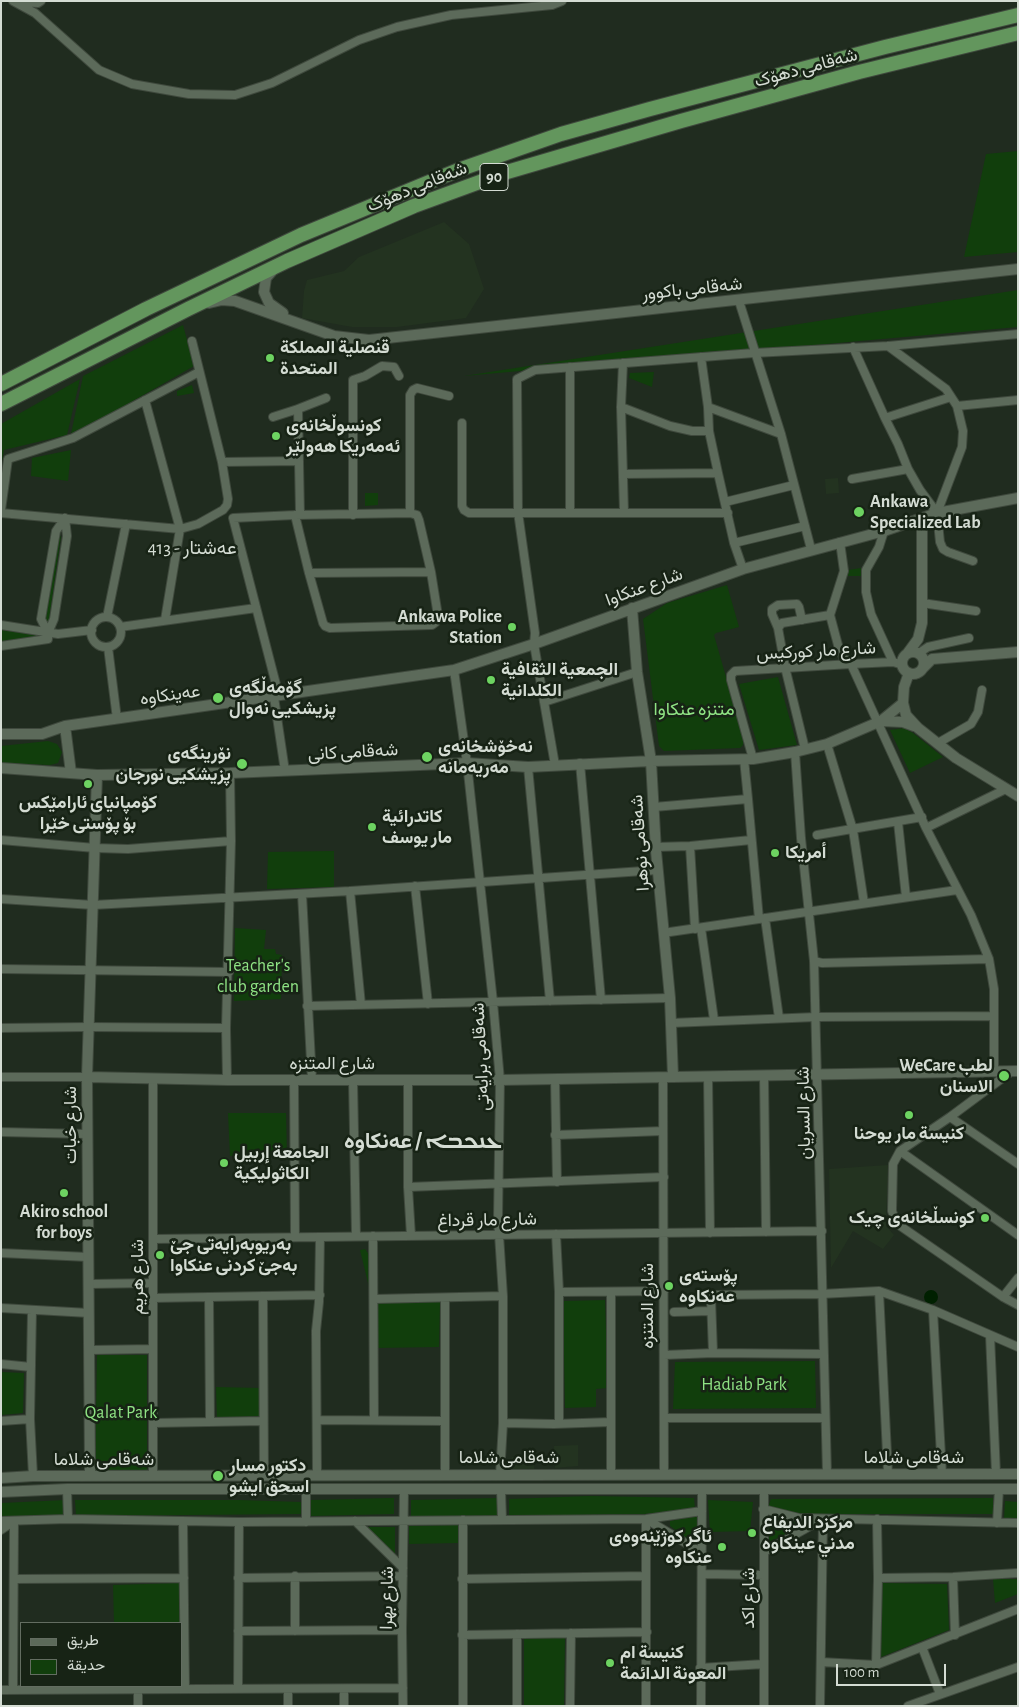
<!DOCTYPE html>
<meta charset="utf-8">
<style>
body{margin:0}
#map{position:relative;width:1019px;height:1707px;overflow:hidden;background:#202c1f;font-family:"Alegreya Sans",Vazirmatn,sans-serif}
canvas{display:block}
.frame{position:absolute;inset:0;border:2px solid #d4dcd3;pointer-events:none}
.legend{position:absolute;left:20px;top:1622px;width:162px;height:65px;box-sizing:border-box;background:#172315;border:1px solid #636d61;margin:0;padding:6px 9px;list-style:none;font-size:15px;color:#d4dcd3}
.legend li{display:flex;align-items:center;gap:10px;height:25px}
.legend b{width:25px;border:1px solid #636d61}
.scale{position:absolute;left:836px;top:1664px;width:110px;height:22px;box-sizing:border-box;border:2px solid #d4dcd3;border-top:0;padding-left:6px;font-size:15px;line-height:18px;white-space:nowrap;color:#d4dcd3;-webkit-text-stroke:4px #172315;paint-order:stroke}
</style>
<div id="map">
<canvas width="1019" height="1707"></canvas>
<div class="frame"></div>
<ul class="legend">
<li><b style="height:6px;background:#5c6a5a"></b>طريق</li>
<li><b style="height:14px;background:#113e0c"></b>حديقة</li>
</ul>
<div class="scale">100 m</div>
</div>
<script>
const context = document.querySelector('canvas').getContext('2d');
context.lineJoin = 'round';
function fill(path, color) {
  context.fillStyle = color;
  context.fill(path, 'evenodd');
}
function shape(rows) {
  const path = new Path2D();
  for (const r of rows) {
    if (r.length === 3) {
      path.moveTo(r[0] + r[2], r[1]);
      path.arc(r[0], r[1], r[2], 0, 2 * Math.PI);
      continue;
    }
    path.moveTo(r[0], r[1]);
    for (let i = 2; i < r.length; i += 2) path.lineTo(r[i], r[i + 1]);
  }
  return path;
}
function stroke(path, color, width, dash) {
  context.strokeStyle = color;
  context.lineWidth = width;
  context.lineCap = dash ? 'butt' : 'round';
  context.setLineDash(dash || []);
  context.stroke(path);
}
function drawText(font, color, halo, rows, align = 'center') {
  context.font = font + ' "Alegreya Sans",Vazirmatn,"Noto Sans Syriac",sans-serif';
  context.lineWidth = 5;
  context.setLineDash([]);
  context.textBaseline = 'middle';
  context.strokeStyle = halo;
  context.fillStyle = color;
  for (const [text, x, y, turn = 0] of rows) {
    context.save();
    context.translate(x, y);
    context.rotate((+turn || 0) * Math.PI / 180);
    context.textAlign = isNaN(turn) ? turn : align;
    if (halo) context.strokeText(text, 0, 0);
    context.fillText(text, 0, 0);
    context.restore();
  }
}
fill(shape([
 [444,222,469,244,484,289,466,318,397,327,352,327,302,318,304,291,307,280,344,271,359,257],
 [838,478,839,493,826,494,825,479],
 [888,1165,886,1226,894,1235,883,1249,853,1231,831,1268,829,1169],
 [578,1445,578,1466,555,1468,554,1446],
 [534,1456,534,1473,513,1473,512,1457]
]), '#233320');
fill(shape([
 [1018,151,1018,252,964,257,986,154],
 [1018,290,1018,327,464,376],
 [183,325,194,366,105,417,71,434,83,376],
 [654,372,652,387,629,378,630,373],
 [80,379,67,435,4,450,1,466,1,424],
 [192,385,194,393,177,396,177,391],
 [71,450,68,481,31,476,32,458],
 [365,493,378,493,378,505,365,506],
 [61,536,49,620,47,622,45,616,58,538],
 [861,568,863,576,848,576,848,570],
 [727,585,739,627,716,633,714,635,744,740,743,745,740,748,664,751,659,746,643,619,667,603],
 [1,627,46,634,46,637,1,644],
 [778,677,797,745,759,750,739,684],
 [904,728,913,733,943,757,910,773,890,730],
 [48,741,57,744,62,752,58,763,50,765,1,763,1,746],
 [334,851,334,887,267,889,268,852],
 [235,928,266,930,264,949,275,949,276,954,282,955,281,999,234,1001],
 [228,1113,286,1113,287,1156,230,1156],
 [365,1249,370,1256,378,1260,376,1285,369,1287,360,1250],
 [605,1300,608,1388,596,1389,596,1407,565,1408,563,1301],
 [376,1302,440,1302,439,1347,377,1348],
 [97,1355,147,1355,147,1473,95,1472],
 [815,1361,816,1408,673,1409,675,1362],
 [1,1372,24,1373,23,1413,1,1415],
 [216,1387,260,1388,259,1416,217,1418],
 [589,1496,694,1498,695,1509,644,1514,509,1516,509,1499],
 [394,1498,394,1514,310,1516,311,1500],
 [500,1498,500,1516,411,1516,411,1500],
 [993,1498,993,1514,803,1514,768,1507,771,1499],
 [66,1500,65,1516,1,1517,1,1503],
 [75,1500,239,1500,301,1502,302,1514,76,1516],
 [708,1500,753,1502,750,1531,710,1532],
 [1005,1501,1018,1502,1018,1519,1004,1520],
 [698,1516,699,1545,691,1541,670,1526,670,1521],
 [768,1516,806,1524,769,1542],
 [458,1525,458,1543,409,1544,409,1526],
 [366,1527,395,1527,395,1556],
 [993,1579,1018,1579,1018,1594,995,1603],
 [180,1583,181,1623,114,1623,113,1585],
 [882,1583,947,1584,949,1630,881,1657],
 [565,1637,564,1706,524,1706,524,1638]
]), '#113e0c');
fill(shape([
 [931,1297,7]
]), '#002000');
const street = shape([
 [13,1,35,13,99,70,132,84,189,94,235,95,272,83,359,40,397,27,451,15,552,5,562,1],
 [18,2,38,3,41,1],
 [739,301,781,434,811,549],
 [888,346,946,389,957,406,963,431,962,447,937,513,940,542,943,549,948,552,973,561],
 [853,347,885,418,898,444,908,469,920,490,937,513],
 [701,357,708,407],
 [623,363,621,407,624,512],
 [570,367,570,513],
 [145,400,180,529,165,620],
 [957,406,1018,400],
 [621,407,670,426,692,431,709,431],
 [298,409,300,515],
 [273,417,298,409,326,398],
 [885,418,951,397],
 [462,423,462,506,464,510,469,513,728,513],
 [222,462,299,461],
 [623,474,718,473],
 [852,479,908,469],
 [725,502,794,485],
 [1,510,8,459,73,438,199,372],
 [1,513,180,529,198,524,223,510,227,505,228,499,222,462,192,341],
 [410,513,410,395,413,390,417,388,449,396],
 [353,515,353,380,365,376,382,366,394,367,399,376],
 [65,518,67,536,54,619,48,633,41,619,56,531,65,518],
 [884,531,879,547,866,570,866,592,871,614,893,662],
 [840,542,844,571,830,615,838,645,843,657,851,664,926,828,971,915,989,959,994,989,994,1071],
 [734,543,805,526],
 [743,569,734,543,718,473,709,431,708,407,781,434],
 [309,573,431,572],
 [922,603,976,611],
 [107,617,126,524],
 [106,632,15],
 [1,625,58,634,92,630],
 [120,627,256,608],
 [778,628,772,614,772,609,778,605,797,604,799,607,802,620],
 [1,646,48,639,48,633],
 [108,647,117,719],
 [919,653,928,647,969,638],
 [454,670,467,763,493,1002,500,1080,498,1219,503,1296,503,1423,500,1475],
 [279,696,233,518,295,515,410,513,417,515,419,520,431,572,438,616,436,622,432,625,330,628,325,626,323,623,309,573,295,515],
 [274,697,285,771],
 [544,702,637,672],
 [938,743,971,724,978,712,982,690],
 [827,744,853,830,864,903],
 [805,749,785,667,778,628,782,623,830,615],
 [795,752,801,838,814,961,827,1474],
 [744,759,748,799],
 [753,759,731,680,731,675,735,671,851,664,893,662,903,665],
 [580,763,601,1000],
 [555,765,534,644,535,633,518,512,517,379,535,370,754,353,888,346,1018,334],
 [528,767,550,1001],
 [654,807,748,799,759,919],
 [898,822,906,897],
 [926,828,1006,789],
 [817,835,922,817],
 [1,840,95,848,128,849,231,841],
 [690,846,695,929],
 [655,847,690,846,751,840],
 [415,886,428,1004],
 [350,891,361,1005],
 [302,894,312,1080],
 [1,899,93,905,350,891,658,870],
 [765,918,779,1018],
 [701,928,714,1020],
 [663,933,957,890],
 [814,961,822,963,989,959],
 [1,969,229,972],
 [307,1006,670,998],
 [671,1023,816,1017,994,1016],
 [1,1028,88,1027,226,1028],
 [1012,1071,950,1117,900,1151,893,1164,892,1211,896,1223,1003,1297,1018,1305],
 [764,1075,766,1232],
 [708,1076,710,1233],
 [1,1077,87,1077],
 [663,1077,664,1474],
 [153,1079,153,1476],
 [555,1079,557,1182],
 [227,1080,226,1028,231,841,230,773],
 [294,1080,295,1237],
 [353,1080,356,1236],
 [408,1080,408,1187,411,1236],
 [950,1117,1018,1164],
 [1,1132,87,1134],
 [555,1135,663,1131],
 [900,1151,1018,1235],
 [408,1187,664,1177],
 [556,1234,559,1292,559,1423],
 [373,1236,374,1420],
 [153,1239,822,1231],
 [1,1253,88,1257],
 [89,1284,153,1283],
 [879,1291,888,1474],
 [559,1292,664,1291],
 [263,1296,264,1475],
 [209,1297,210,1422],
 [1003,1297,1018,1278],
 [153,1298,320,1295],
 [374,1299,503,1296],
 [1,1308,89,1313],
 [32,1310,30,1419,33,1476],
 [933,1310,942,1474],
 [674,1312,711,1311],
 [990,1335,996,1474],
 [89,1350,153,1349],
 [713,1353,711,1298,714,1295,821,1294,879,1291,933,1310,1018,1347],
 [664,1355,713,1353,824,1354],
 [1,1364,31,1367],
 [664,1418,825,1418],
 [317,1420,444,1421],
 [1,1421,30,1419],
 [153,1423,263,1421],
 [503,1423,554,1424,611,1422],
 [317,1475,316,1331,319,1302,320,1237],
 [445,1475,445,1298],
 [611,1475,611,1292],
 [67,1489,68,1519],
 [764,1489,764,1706],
 [501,1490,502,1520],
 [763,1509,799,1518,1018,1523],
 [463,1520,463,1706],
 [1,1521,68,1519,239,1522,646,1519,702,1511],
 [355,1521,403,1568],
 [183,1522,185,1689],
 [306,1522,306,1490],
 [997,1523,999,1489],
 [1,1530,14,1521,13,1690],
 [764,1552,821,1520],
 [702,1574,764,1575],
 [295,1576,295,1631],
 [953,1577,955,1635],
 [238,1578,403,1576],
 [878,1578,953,1577,1018,1573],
 [14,1579,184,1578],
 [462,1579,646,1576],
 [238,1631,402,1630],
 [517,1634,517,1706],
 [462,1635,647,1632],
 [922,1647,940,1694],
 [821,1662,876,1665,1018,1609],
 [876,1665,878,1578,877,1519],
 [700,1668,764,1664],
 [238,1689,239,1522],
 [1,1690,403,1688],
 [138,1706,138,1689],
 [288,1706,288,1689],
 [344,1706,344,1689],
 [403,1706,402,1630,404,1490],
 [570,1706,571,1633],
 [646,1706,646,1519,702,1553],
 [701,1706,702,1489],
 [820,1706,823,1519],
 [908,1706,1018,1667]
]);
const secondary = shape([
 [274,269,266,278,264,292,269,303,283,313],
 [209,303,222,300,235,301,334,336,369,340,1018,269],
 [632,608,637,672,651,761,656,851,670,998,673,1077],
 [913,663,11],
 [907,654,918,639,922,623,922,519],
 [922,669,932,659,1018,652],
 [909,673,904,687,903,703,906,715,918,728,956,758,1018,796],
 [881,721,903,722,914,726],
 [65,726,71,773],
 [1,734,42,734,65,726,454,670,534,644,743,569,884,531,937,513,1018,498],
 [1,768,97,775,230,773,467,763,528,767,651,761,753,759,795,752,827,744,881,721,903,703],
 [87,1077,227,1080,500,1080,1018,1071],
 [90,1476,87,1077,97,775],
 [1,1478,33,1476,1018,1474],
 [1,1492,67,1489,1018,1489]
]);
const highway = shape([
 [1,384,146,309,301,235,461,169,561,134,650,109,885,47,1018,15],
 [1,404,188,309,287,261,414,206,507,172,681,121,859,72,1018,33]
]);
stroke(street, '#3f493d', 10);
stroke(secondary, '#3f493d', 12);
stroke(highway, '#3f493d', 16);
stroke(street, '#5c6a5a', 8);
stroke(secondary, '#5c6a5a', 10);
stroke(highway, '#63965d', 14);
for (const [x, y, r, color] of [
 [270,358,5,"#6dd361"],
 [276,436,5,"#6dd361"],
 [859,512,6,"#6dd361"],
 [512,627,5,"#6dd361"],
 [491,680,5,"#6dd361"],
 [218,698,6,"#6dd361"],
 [427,757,6,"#6dd361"],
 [242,764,6,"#6dd361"],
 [88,784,5,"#6dd361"],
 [372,827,5,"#6dd361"],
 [775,853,5,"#6dd361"],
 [1004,1076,6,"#6dd361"],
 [909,1115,5,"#6dd361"],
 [224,1163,5,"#6dd361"],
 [64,1193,5,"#6dd361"],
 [985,1218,5,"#6dd361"],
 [160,1255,5,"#6dd361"],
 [669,1286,5,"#6dd361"],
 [218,1476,6,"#6dd361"],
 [752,1533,5,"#6dd361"],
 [722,1547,5,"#6dd361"],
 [610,1663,5,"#6dd361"]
]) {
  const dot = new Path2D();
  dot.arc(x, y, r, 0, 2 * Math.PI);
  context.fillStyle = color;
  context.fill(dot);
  stroke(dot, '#172315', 2);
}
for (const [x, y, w] of [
 [494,177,28]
]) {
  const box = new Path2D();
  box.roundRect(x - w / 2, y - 13.5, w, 27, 4);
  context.fillStyle = '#172315';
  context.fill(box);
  stroke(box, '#d4dcd3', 1);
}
drawText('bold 16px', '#d4dcd3', null, [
 ["90",494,177]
]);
drawText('18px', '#d4dcd3', '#172315', [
 ["شەقامی دهۆک",806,68,-15],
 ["شەقامی دهۆک",417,187,-22],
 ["شەقامی باکوور",692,289,-6],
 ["شارع عنكاوا",644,587,-20],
 ["شارع مار كوركيس",816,651,-3],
 ["عەینکاوە",170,695,-8],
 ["شەقامی کانی",353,752,-3],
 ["شەقامی نوهرا",640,843,-94],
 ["شەقامی برایەتی",481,1057,-93],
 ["شارع المتنزه",332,1064],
 ["شارع السريان",804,1113,-91],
 ["شارع خبات",71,1125,-90],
 ["شارع مار قرداغ",487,1220,-1],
 ["شارع هريم",138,1277,-90],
 ["شارع المتنزه",648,1306,-90],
 ["شەقامی شلاما",509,1458],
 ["شەقامی شلاما",914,1458],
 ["شەقامی شلاما",104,1460],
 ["شارع بهرا",387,1598,-89],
 ["شارع اكد",749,1598,-90]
]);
drawText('bold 18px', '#d4dcd3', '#172315', [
 ["قنصلية المملكة",280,348],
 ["المتحدة",280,369],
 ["کونسوڵخانەی",286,426],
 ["ئەمەریکا هەولێر",286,447],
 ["Ankawa",870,502],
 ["Specialized Lab",870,523],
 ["Ankawa Police",502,617,"right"],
 ["Station",502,638,"right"],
 ["الجمعية الثقافية",501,670],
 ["الكلدانية",501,691],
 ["گۆمەڵگەی",229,688],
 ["پزیشکیی نەوال",229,709],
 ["نەخۆشخانەی",438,747],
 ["مەریەمانە",438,768],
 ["نۆرینگەی",231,754,"right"],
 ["پزیشکیی نورجان",231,775,"right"],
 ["کۆمپانیای ئارامێکس",88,803,"center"],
 ["بۆ پۆستی خێرا",88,824,"center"],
 ["كاتدرائية",382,817],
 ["مار يوسف",382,838],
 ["أمريكا",785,853],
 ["WeCare لطب",993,1066,"right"],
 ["الاسنان",993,1087,"right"],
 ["كنيسة مار يوحنا",909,1134,"center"],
 ["الجامعة إربيل",234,1153],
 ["الكاثوليكية",234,1174],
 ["Akiro school",64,1212,"center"],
 ["for boys",64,1233,"center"],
 ["کونسڵخانەی چیک",975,1218,"right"],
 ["بەریوبەرایەتی جێ",170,1245],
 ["بەجێ کردنی عنکاوا",170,1266],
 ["پۆسته‌ی",679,1276],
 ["عه‌نكاوه‌",679,1297],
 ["دكتور مسار",229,1466],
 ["اسحق ايشو",229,1487],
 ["مرکزد الدیفاع",762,1523],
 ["مدني عينكاوه",762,1544],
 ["ئاگر كوژێنه‌وه‌ی",712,1537,"right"],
 ["عنكاوه",712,1558,"right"],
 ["كنيسة ام",620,1653],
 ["المعونة الدائمة",620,1674]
], 'left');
drawText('18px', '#8fe384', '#172315', [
 ["متنزه عنكاوا",694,710],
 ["Teacher's",258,966],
 ["club garden",258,987],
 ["Hadiab Park",744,1385],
 ["Qalat Park",121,1413]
]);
drawText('19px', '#d4dcd3', '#172315', [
 ["عه‌شتار - 413",192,548]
]);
drawText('bold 22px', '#d4dcd3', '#172315', [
 ["ܥܢܟܒܐ / عەنکاوە",423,1141]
]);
</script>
